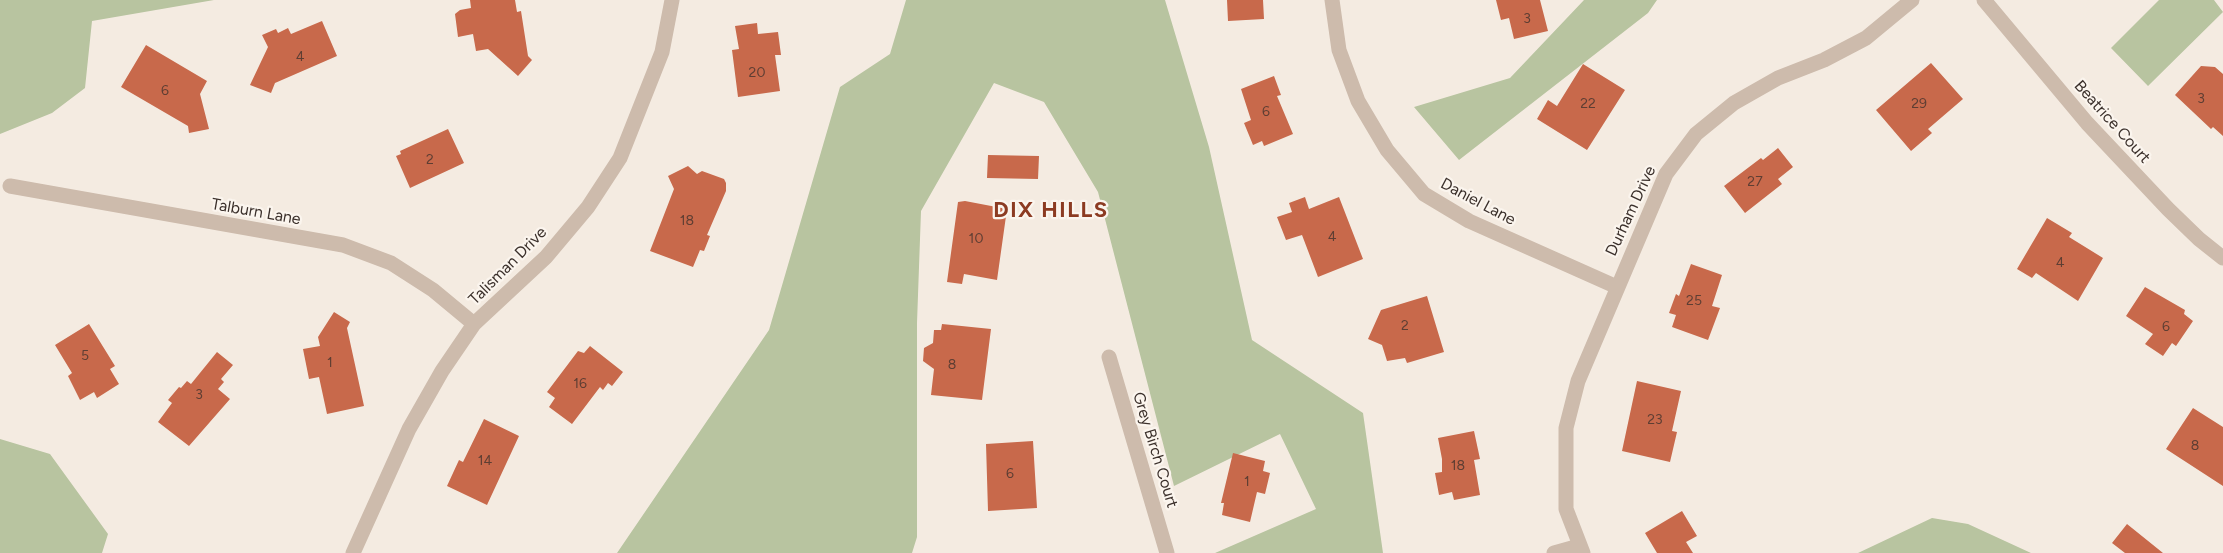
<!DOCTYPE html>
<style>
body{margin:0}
canvas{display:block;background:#f4ebe1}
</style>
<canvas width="2223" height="553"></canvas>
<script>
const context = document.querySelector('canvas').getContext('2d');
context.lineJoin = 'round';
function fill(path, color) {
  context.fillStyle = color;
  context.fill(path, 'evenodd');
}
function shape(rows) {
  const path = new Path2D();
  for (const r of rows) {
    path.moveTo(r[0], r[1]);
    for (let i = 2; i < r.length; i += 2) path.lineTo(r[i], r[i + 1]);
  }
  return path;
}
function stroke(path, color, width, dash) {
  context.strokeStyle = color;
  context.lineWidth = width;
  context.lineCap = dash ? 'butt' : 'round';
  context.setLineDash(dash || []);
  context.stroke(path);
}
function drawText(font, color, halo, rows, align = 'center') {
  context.font = font + ' Figtree,sans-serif';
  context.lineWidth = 4.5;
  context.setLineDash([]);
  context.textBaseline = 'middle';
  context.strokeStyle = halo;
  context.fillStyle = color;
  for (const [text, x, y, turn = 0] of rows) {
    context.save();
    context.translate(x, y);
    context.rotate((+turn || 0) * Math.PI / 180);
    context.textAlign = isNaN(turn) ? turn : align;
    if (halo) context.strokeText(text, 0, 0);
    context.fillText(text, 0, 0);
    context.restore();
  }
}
fill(shape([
 [0,0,214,0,92,21,85,88,52,113,0,134],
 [906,0,1165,0,1209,147,1252,340,1363,413,1383,553,1215,553,1316,509,1280,434,1174,486,1098,192,1044,102,994,83,921,211,917,323,917,537,912,553,617,553,769,330,840,87,890,54],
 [1584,0,1657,0,1648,13,1459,160,1414,107,1510,78],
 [2159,0,2214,0,2223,12,2148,86,2111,48],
 [0,439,50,454,108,534,102,553,0,553],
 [1932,518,1968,524,2031,553,1858,553]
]), '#b8c4a0');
fill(shape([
 [470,0,515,0,517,12,521,11,528,56,532,60,518,76,488,49,476,51,473,34,458,37,455,14,460,10,471,8],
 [1227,0,1263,0,1264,19,1228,21],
 [1496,0,1540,0,1548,31,1514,39,1509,18,1501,20],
 [322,21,337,56,275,83,271,93,250,85,268,47,262,35,276,29,278,33,288,28,291,34],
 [757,23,758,34,778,32,781,55,775,55,780,91,738,97,732,50,739,49,735,26],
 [146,45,207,81,200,94,209,129,189,133,188,126,121,87],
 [1931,63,1963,99,1928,129,1932,133,1911,151,1876,110],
 [1583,64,1625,90,1587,150,1537,119,1548,100,1557,106],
 [2201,66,2215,67,2223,74,2223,136,2213,127,2211,129,2175,95],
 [1274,76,1281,95,1277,96,1293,134,1264,146,1262,141,1253,145,1244,123,1251,120,1241,89],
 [448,129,464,163,410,188,396,156,401,154,400,151],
 [1778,148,1793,167,1778,179,1782,184,1745,213,1724,186,1761,158,1763,160],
 [988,155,1039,156,1038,179,987,178],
 [688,166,697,174,702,171,724,179,726,183,726,191,707,235,710,236,704,251,700,250,693,267,650,251,674,189,668,176],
 [1305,197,1309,209,1339,197,1363,259,1318,277,1302,235,1286,240,1277,217,1292,212,1289,203],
 [965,201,1007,209,997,280,964,274,962,284,947,282,958,202],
 [2047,218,2072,233,2069,237,2103,258,2078,301,2036,273,2032,278,2017,269],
 [1691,264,1722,275,1712,306,1720,308,1708,340,1672,327,1676,315,1669,313,1676,294,1679,296],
 [2145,287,2185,310,2184,314,2193,321,2176,346,2172,343,2163,356,2145,344,2153,334,2126,316],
 [1427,296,1444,352,1407,363,1405,358,1387,361,1382,345,1368,339,1381,310],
 [334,312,350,322,347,328,364,406,327,414,319,377,309,379,303,349,320,346,318,337],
 [89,324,115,366,110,369,119,384,97,398,94,392,80,400,68,376,72,373,55,345],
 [942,324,991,329,982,400,931,395,934,369,923,361,924,348,933,343,934,330,941,330],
 [590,346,623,372,612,386,608,383,603,390,600,387,572,424,549,407,555,398,547,392,578,351,584,353],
 [217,352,233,365,221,379,224,382,218,389,230,399,189,446,158,422,172,403,168,400,179,387,181,388,187,381,191,384],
 [1637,381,1681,391,1672,431,1677,432,1670,462,1622,451],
 [2193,408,2223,427,2223,486,2166,449],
 [484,419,519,436,487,505,447,486,459,460,463,462],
 [1474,431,1480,459,1474,460,1480,495,1454,500,1452,492,1439,495,1435,473,1442,472,1442,459,1438,438],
 [1033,441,1037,508,988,511,986,444],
 [1233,453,1265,461,1263,471,1270,473,1265,494,1257,492,1250,522,1222,515,1224,503,1221,503],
 [1682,511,1697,536,1686,542,1693,553,1657,553,1645,533],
 [2127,524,2163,553,2125,553,2112,543]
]), '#c8694b');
stroke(shape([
 [1332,0,1339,50,1358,101,1387,150,1424,194,1469,221,1617,287],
 [1984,0,2087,123,2168,209,2199,239,2223,258],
 [10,186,343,245,391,263,433,290,474,324],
 [1109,357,1167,553],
 [353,553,409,429,442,371,474,324,546,257,588,207,620,158,662,52,672,0],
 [1554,553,1579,546],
 [1583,553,1566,509,1566,428,1578,381,1666,174,1696,134,1734,103,1778,78,1824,60,1866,38,1912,0]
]), '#cdbbac', 15);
drawText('14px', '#5e3e33', null, [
 ["3",1527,19],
 ["4",300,57],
 ["20",757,73],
 ["6",165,91],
 ["3",2201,99],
 ["22",1588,104],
 ["29",1919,104],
 ["6",1266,112],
 ["2",430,160],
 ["27",1755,182],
 ["18",687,221],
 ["4",1332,237],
 ["10",976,239],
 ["4",2060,263],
 ["25",1694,301],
 ["2",1405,326],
 ["6",2166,327],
 ["5",85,356],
 ["1",330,363],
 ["8",952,365],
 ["16",580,384],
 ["3",199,395],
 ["23",1655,420],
 ["8",2195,446],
 ["14",485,461],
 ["18",1458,466],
 ["6",1010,474],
 ["1",1247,482]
]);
drawText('16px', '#3b302b', '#fbf5ee', [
 ["Beatrice Court",2112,122,48],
 ["Daniel Lane",1478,202,28],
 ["Durham Drive",1631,211,-65],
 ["Talburn Lane",256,212,10],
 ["Talisman Drive",508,266,-45],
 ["Grey Birch Court",1155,450,73]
]);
context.letterSpacing = '1.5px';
drawText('bold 22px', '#8c3b22', '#fbf5ee', [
 ["DIX HILLS",1051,211]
]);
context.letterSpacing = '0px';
</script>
